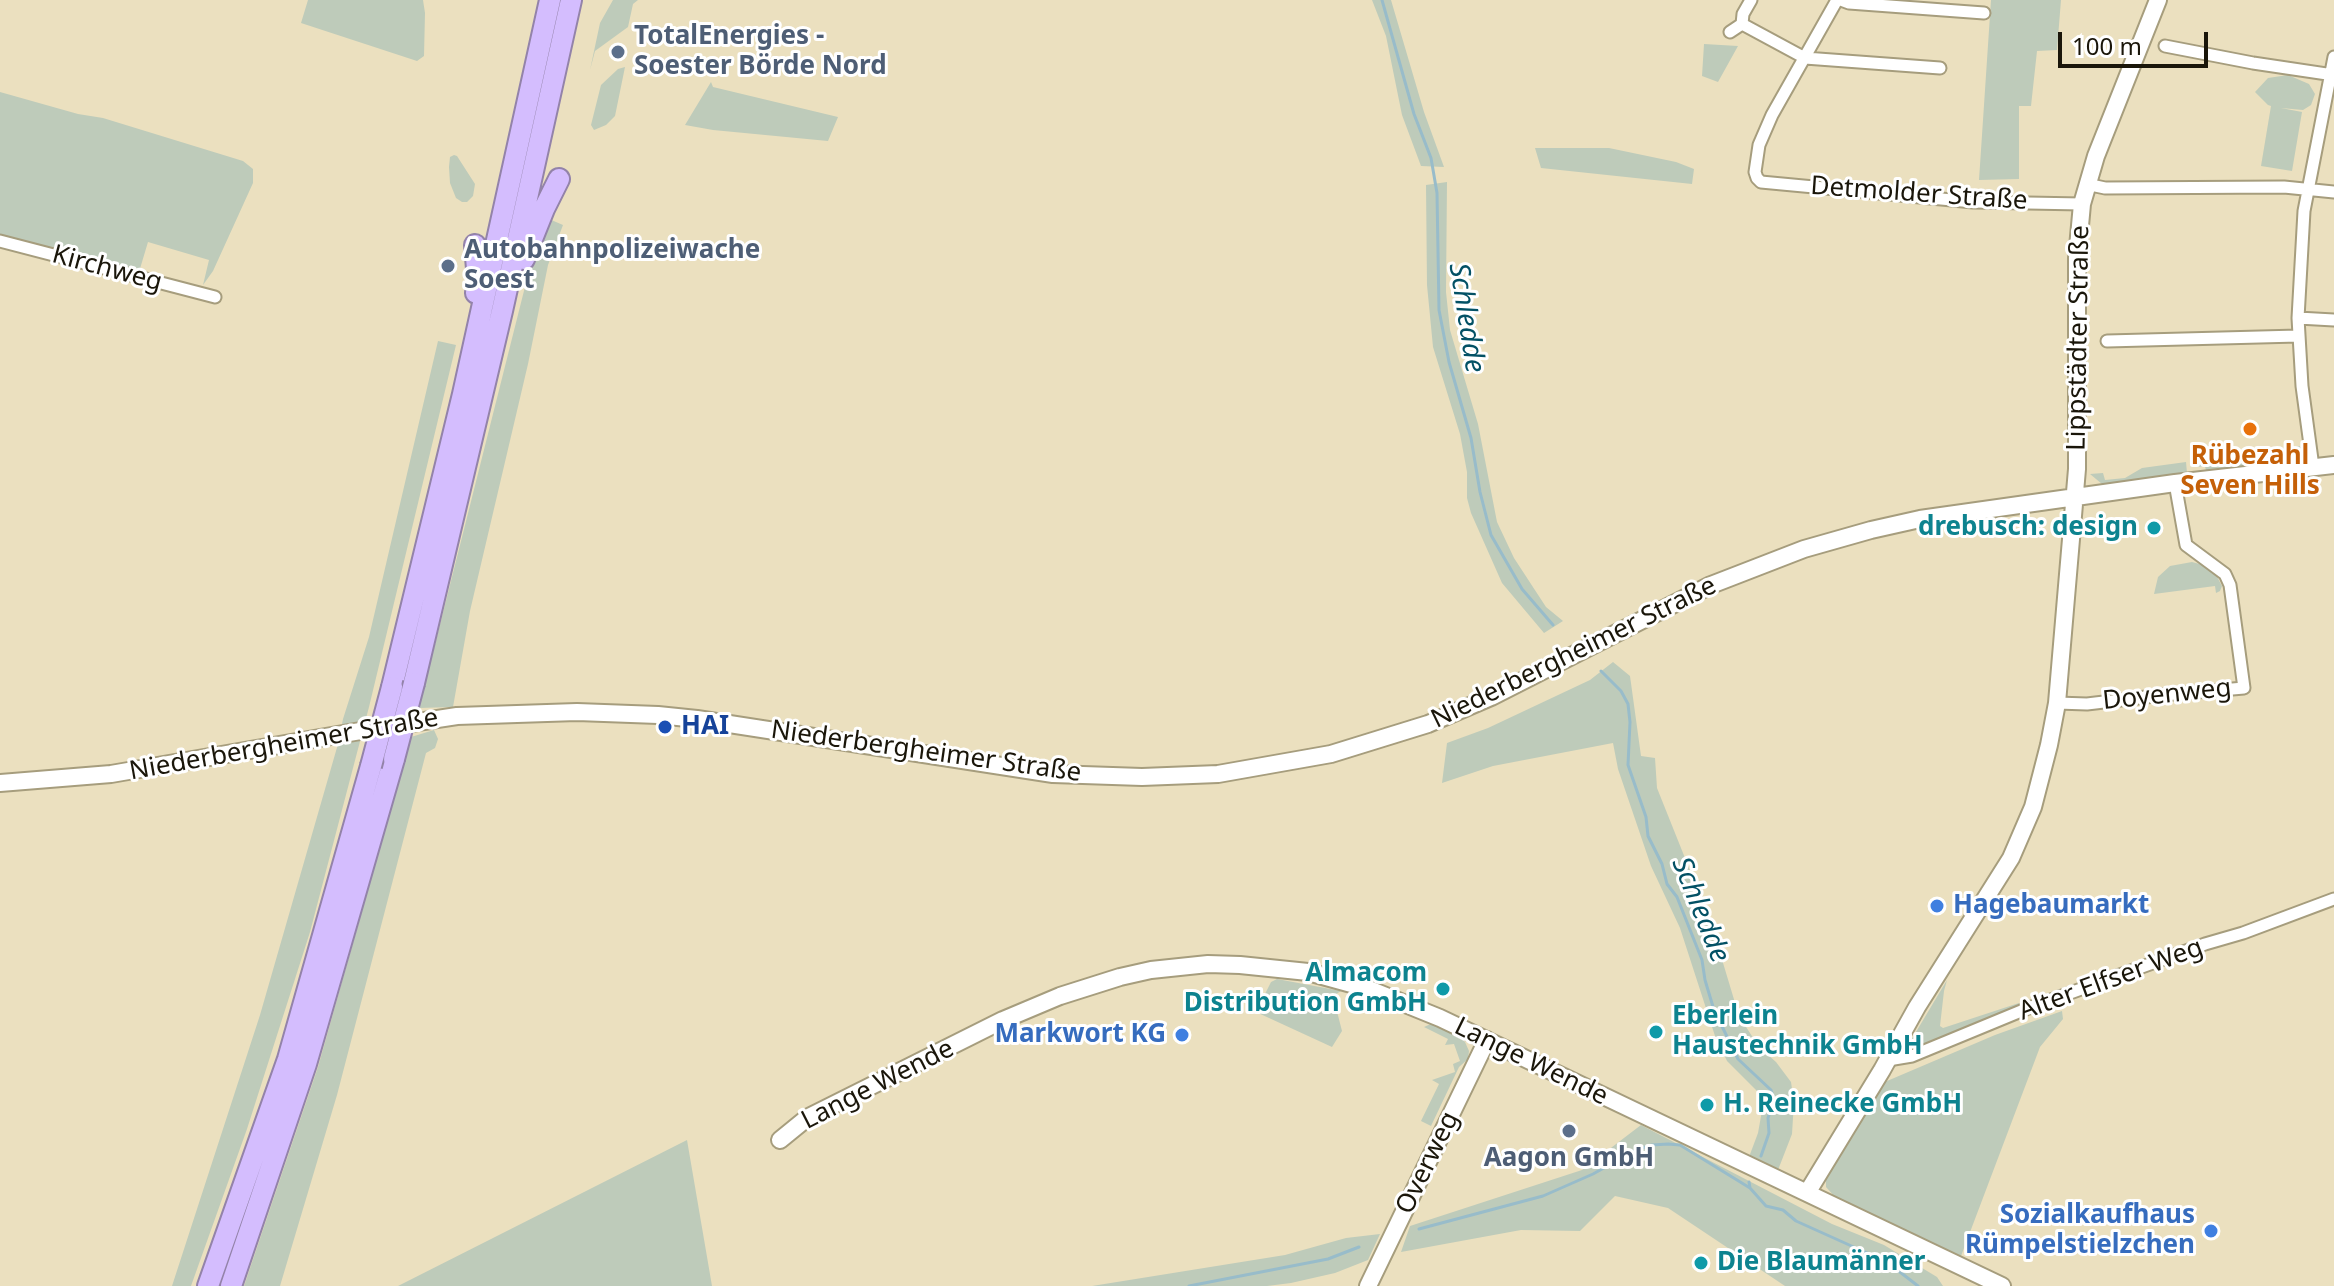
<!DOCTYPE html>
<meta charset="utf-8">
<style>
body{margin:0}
#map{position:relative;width:2334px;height:1286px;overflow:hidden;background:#ebe0bf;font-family:"Noto Sans",sans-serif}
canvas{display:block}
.scale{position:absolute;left:2058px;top:32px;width:150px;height:36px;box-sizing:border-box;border:4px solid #1a160a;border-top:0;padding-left:10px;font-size:24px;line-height:28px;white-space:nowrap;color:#1a160a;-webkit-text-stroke:6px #fff;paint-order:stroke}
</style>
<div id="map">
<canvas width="2334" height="1286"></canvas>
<div class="scale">100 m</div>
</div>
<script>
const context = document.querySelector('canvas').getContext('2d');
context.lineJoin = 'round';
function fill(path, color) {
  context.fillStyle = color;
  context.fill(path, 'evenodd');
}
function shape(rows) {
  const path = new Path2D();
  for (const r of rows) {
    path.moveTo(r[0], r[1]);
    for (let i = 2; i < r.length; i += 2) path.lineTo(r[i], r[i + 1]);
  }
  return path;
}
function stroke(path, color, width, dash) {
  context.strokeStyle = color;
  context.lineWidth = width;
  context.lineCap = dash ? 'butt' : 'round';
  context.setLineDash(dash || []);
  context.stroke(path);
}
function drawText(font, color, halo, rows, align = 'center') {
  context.font = font + ' "Noto Sans",sans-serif';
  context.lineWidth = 6;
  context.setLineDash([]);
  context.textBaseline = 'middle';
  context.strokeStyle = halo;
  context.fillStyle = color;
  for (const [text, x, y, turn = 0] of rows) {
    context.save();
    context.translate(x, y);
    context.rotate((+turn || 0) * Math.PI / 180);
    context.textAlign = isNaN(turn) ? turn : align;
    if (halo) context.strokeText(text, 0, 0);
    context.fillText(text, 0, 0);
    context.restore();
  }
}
fill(shape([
 [308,0,423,0,425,13,424,56,417,61,301,23],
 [613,0,638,0,633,4,628,27,595,51,590,70,600,23],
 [1372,0,1391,0,1424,112,1444,167,1421,166,1402,115,1386,36],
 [1991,0,2061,0,2057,50,2037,51,2031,106,2019,106,2019,179,1979,180],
 [1704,44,1738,46,1718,82,1702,76],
 [625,67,615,116,606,125,594,130,591,125,601,85,618,69],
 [2288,75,2309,84,2315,94,2311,105,2303,110,2281,108,2302,112,2292,171,2261,166,2271,106,2268,105,2255,92,2268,78],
 [711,82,713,87,838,117,828,141,713,130,685,125],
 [0,92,78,114,103,118,243,161,253,169,253,183,213,271,203,285,209,260,148,242,139,272,0,236],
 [1535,148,1609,148,1676,162,1694,169,1692,184,1541,168],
 [454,155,457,156,475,184,473,196,467,202,462,202,456,198,450,183,449,167,450,157],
 [1447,182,1446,292,1450,330,1478,424,1497,522,1514,558,1546,607,1563,621,1544,633,1502,583,1471,513,1467,498,1467,472,1460,434,1433,347,1427,285,1426,185],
 [549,219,563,225,548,265,528,364,470,611,453,707,419,708,532,259],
 [438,341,456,345,369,707,310,932,247,1129,191,1286,172,1286,260,1015,338,744,343,719,369,637],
 [2299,446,2305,450,2304,454,2293,460,2206,471,2205,466,2196,467,2195,461],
 [2186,462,2187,473,2102,484,2090,474,2103,473,2105,480,2125,478,2142,468],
 [2192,562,2207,566,2215,573,2222,586,2220,591,2216,593,2215,586,2154,594,2158,577,2170,566],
 [1613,662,1630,676,1641,756,1655,758,1657,788,1711,923,1739,1016,1759,1047,1776,1062,1791,1082,1794,1102,1792,1134,1778,1170,1749,1157,1758,1133,1763,1105,1759,1093,1727,1061,1715,1036,1680,928,1651,866,1618,769,1613,743,1493,766,1442,783,1447,743,1488,728,1590,680],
 [434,730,438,739,435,748,426,753,337,1095,280,1286,244,1286,318,1067,411,737],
 [1277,979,1341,991,1333,996,1342,1031,1332,1047,1256,1012,1271,982],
 [1947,980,1944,991,1940,1026,1943,1028,2019,1003,2019,1007,1916,1050,1908,1050,1910,1042],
 [2062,1011,2063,1019,2040,1047,1961,1256,1835,1197,1826,1187,1826,1175,1880,1084,1995,1035],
 [1433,1023,1459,1036,1465,1042,1469,1051,1468,1059,1459,1067,1431,1126,1421,1121,1439,1084,1432,1080,1455,1072,1453,1064,1460,1061,1454,1044,1445,1045,1448,1039,1424,1027],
 [1641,1125,1832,1224,1884,1245,1937,1277,1943,1286,1785,1286,1668,1208,1615,1196,1580,1231,1521,1230,1401,1252,1410,1226,1582,1170],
 [687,1140,712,1286,398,1286],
 [1380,1234,1368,1260,1335,1273,1291,1283,1267,1286,1092,1286,1285,1255,1346,1238]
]), '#becbba');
stroke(shape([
 [1382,0,1414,114,1431,158,1437,193,1439,310,1449,362,1471,438,1480,492,1491,535,1522,589,1553,625],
 [1601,671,1621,691,1628,704,1630,722,1628,765,1646,817,1648,836,1662,864,1667,884,1677,897,1702,960,1705,980,1714,1010,1738,1059,1771,1090,1774,1099,1768,1118,1769,1133,1761,1156],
 [1749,1182,1750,1188,1766,1206,1783,1210,1796,1221,1887,1262,1918,1286],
 [1419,1229,1543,1196,1593,1174,1636,1150,1652,1145,1668,1144,1680,1145,1750,1188],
 [1189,1286,1328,1259,1359,1247]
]), '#98bcca', 3);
const street = shape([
 [1837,0,1772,115,1759,145,1755,172,1757,178,1761,182,1973,202,2082,204],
 [1841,0,1849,3,1984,13],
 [1742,24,1805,58,1940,68],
 [1730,32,1742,24,1743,14,1751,0],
 [2165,46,2253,63,2334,75],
 [2086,184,2105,188,2284,187,2334,192],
 [0,241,215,297],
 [2298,318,2334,320],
 [2107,341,2298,336],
 [2313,467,2302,386,2298,318,2304,211,2334,57],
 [2057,703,2087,704,2163,695,2244,688,2230,585,2225,574,2186,545,2175,483],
 [1888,1060,1912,1056,2026,1009,2205,944,2243,933,2334,899]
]);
const secondary = shape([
 [0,783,111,774,372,729,457,716,577,712,658,715,697,719,1053,774,1142,777,1218,774,1331,754,1428,724,1491,697,1711,585,1804,549,1871,530,1920,519,2175,483,2334,465],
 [780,1140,807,1118,1003,1020,1060,996,1120,977,1151,970,1208,964,1240,965,1308,972,1366,988,1440,1018,2002,1286],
 [1807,1193,1882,1070,1917,1007,2011,858,2033,807,2049,745,2057,703,2077,469,2077,258,2082,204,2096,156,2158,0],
 [1368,1286,1487,1040]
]);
const highway = shape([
 [475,245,478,281,476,293],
 [524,259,544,209,559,179],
 [414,683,502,311,571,0],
 [392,687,463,394,550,0],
 [208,1286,288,1059,371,766],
 [231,1286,306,1064,394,759]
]);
stroke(street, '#a69d7d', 15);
stroke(secondary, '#a69d7d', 20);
stroke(highway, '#9383a9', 24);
stroke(street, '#fff', 11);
stroke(secondary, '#fff', 16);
stroke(highway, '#d4bdfe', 20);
const highwayBridge = shape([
 [394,759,414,683],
 [371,766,392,687]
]);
stroke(highwayBridge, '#9383a9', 24, []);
stroke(highwayBridge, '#d4bdfe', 20);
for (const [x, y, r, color] of [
 [618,52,8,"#5c6f8a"],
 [448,266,8,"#5c6f8a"],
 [2250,429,8,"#e8710a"],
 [2154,528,8,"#0f9aa8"],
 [665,727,8,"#1a4fb4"],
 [1937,906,8,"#3f7fe0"],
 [1443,989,8,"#0f9aa8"],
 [1656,1032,8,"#0f9aa8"],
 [1182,1035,8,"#3f7fe0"],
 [1707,1105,8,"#0f9aa8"],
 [1569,1131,8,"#5c6f8a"],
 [2211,1231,8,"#3f7fe0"],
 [1701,1263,8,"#0f9aa8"]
]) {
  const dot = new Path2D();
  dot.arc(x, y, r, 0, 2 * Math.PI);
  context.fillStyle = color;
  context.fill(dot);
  stroke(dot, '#fff', 3);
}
drawText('bold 26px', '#4e5e75', '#fff', [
 ["TotalEnergies -",634,37],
 ["Soester Börde Nord",634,67],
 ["Autobahnpolizeiwache",464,251],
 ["Soest",464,281],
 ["Aagon GmbH",1569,1159,"center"]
], 'left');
drawText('26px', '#1a160a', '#fff', [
 ["Detmolder Straße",1919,194,4],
 ["Kirchweg",107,269,15],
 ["Lippstädter Straße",2079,338,-89],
 ["Niederbergheimer Straße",1574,653,-26],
 ["Doyenweg",2167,695,-6],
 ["Niederbergheimer Straße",284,745,-10],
 ["Niederbergheimer Straße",926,752,8],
 ["Alter Elfser Weg",2111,980,-20],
 ["Lange Wende",1531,1062,26],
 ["Lange Wende",878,1085,-27],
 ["Overweg",1428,1163,-64]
]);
drawText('bold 26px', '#c56008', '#fff', [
 ["Rübezahl",2250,457],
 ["Seven Hills",2250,487]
]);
drawText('bold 26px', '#0d838f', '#fff', [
 ["drebusch: design",2138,528,"right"],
 ["Almacom",1427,974,"right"],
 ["Distribution GmbH",1427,1004,"right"],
 ["Eberlein",1672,1017],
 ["Haustechnik GmbH",1672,1047],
 ["H. Reinecke GmbH",1723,1105],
 ["Die Blaumänner",1717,1263]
], 'left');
drawText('bold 26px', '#164399', '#fff', [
 ["HAI",681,727]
], 'left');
drawText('bold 26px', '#366cbe', '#fff', [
 ["Hagebaumarkt",1953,906,"left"],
 ["Markwort KG",1166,1035],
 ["Sozialkaufhaus",2195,1216],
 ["Rümpelstielzchen",2195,1246]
], 'right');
drawText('italic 28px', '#035165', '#fff', [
 ["Schledde",1466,318,81],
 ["Schledde",1700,910,68]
]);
</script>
